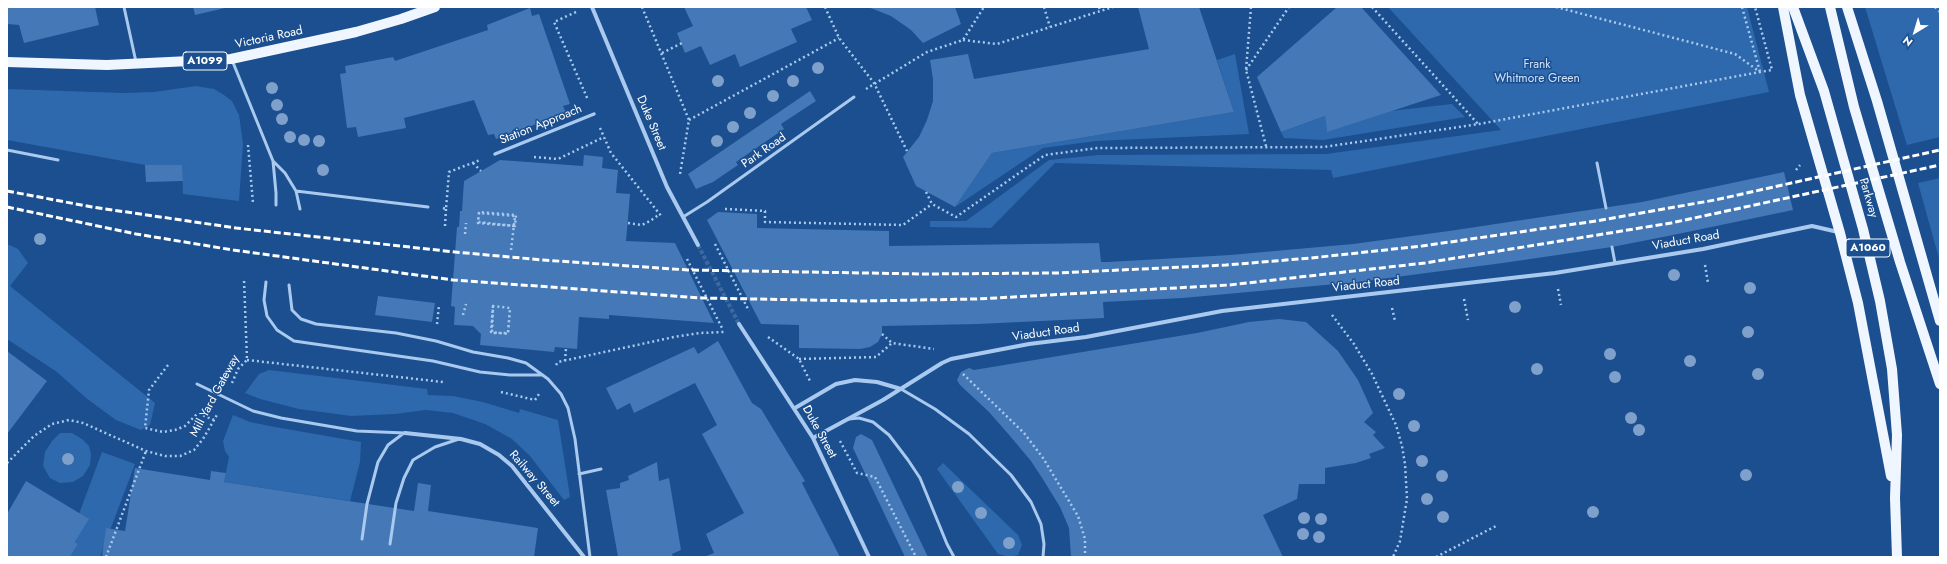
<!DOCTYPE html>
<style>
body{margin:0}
#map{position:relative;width:1947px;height:564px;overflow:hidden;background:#1b4f8f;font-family:Jost,sans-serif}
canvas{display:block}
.frame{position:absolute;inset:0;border:8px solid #fff;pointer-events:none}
.north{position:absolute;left:1895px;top:12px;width:40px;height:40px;-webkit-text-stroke:3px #1b4f8f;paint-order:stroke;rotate:218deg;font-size:11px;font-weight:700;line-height:16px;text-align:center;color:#fff}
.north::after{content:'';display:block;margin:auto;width:14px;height:18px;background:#fff;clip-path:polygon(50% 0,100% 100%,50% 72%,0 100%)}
</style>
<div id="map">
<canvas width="1947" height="564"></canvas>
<div class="frame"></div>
<div class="north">N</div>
</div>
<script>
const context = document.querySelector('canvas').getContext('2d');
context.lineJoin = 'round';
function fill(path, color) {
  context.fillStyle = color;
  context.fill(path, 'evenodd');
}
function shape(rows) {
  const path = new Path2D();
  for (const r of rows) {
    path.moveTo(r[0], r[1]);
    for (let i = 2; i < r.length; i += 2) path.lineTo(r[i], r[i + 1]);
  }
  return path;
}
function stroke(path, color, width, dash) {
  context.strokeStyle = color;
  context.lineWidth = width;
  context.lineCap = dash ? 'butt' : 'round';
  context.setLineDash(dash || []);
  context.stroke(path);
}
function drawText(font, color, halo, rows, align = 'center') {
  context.font = font + ' Jost,sans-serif';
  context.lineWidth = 3;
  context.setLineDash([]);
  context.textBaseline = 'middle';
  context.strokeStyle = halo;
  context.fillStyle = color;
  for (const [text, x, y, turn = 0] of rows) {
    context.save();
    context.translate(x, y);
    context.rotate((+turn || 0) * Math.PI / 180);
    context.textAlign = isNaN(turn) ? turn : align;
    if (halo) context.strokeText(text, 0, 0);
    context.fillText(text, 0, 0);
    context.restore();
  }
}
fill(shape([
 [1388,7,1747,7,1769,92,1333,178,1331,170,1055,163,991,228,930,227,930,221,966,221,1049,160,1099,155,1326,154,1501,130],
 [1865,7,1940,7,1940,137,1907,145],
 [1235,54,1249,134,1096,141,1043,148,955,207,992,153,1234,112,1217,60],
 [196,86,214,89,224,95,232,101,239,115,243,144,239,201,183,194,182,165,145,165,7,140,7,89,123,93,154,92],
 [1452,104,1465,117,1323,140,1284,138,1281,132,1325,116,1327,131,1390,111],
 [1940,178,1940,262,1918,183],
 [7,244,18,249,28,263,10,286,155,403,150,425,141,430,116,420,86,398,57,372,7,339],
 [269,370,427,389,428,395,453,396,483,402,519,413,520,409,558,420,570,497,564,500,530,456,512,439,485,424,453,413,426,410,395,414,351,416,299,409,260,399,245,393,259,374],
 [233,415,250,422,275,427,361,442,360,462,350,501,224,482,229,457,225,451,223,441],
 [60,433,72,433,82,439,89,446,91,454,90,465,83,476,73,482,60,483,50,478,43,466,45,452,52,441],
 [102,452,135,464,100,557,70,557,78,544,75,542,88,520,79,514],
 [943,463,1018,535,1022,545,1018,555,1009,557,998,554,937,469]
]), '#2e69ad');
fill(shape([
 [7,7,95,7,99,25,24,43,19,25,7,24],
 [193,7,225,7,225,8,195,15],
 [684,7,806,7,812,20,791,29,797,42,740,67,735,54,710,65,701,46,685,53,677,33,693,26],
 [868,7,955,7,961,24,923,43,911,30,891,16],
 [1138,7,1199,7,1234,112,992,153,955,207,916,186,903,157,919,137,927,120,933,101,933,79,930,60,968,54,974,79,1149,49],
 [1337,7,1361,7,1441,95,1327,132,1325,116,1281,132,1257,77],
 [530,8,532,16,539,14,570,104,563,106,566,113,496,139,494,134,488,135,474,100,404,118,406,128,358,137,356,127,347,128,340,74,346,73,345,66,393,57,395,61,488,30,487,25],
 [810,91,816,101,781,124,784,129,736,162,738,165,713,182,696,189,688,174],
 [584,155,603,157,602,168,618,170,616,193,630,194,626,241,675,243,714,323,609,315,609,319,579,317,577,349,555,347,554,352,480,345,481,334,473,326,454,325,455,307,451,306,457,227,459,227,460,211,462,211,464,181,500,160,583,166],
 [145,165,182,165,183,181,146,182],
 [1784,172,1793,210,1673,235,1612,247,1503,263,1358,282,1183,298,1103,302,1104,318,978,324,882,326,882,334,878,342,870,347,860,349,799,348,799,325,761,324,707,220,718,212,757,214,757,228,889,231,889,246,1099,243,1101,262,1108,262,1230,255,1353,244,1449,231,1642,202],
 [378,296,435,303,432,322,375,315],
 [1279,319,1306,322,1338,351,1358,380,1373,413,1364,422,1376,432,1373,435,1385,448,1369,454,1371,458,1356,463,1325,468,1325,484,1299,484,1297,499,1263,515,1283,557,1071,557,1069,528,1060,507,1044,481,1031,461,1010,436,989,412,960,385,957,380,961,372,969,368,974,370,1197,333,1249,322],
 [718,341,752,403,761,409,805,481,802,483,840,557,704,557,714,553,706,534,744,513,702,434,717,425,695,383,634,413,630,403,617,410,606,388,694,347,698,354],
 [7,351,47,381,7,434],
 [861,434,872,440,928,557,905,557,853,448,856,437],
 [657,462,659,481,669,478,681,550,672,554,673,557,618,557,606,490,620,488,620,483,629,480,628,476],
 [135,468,210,480,211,471,226,473,224,482,414,511,418,483,431,485,428,511,538,528,534,557,102,557,106,528,125,531],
 [26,481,89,519,75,542,78,544,70,557,7,557,7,514]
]), '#4478b7');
stroke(shape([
 [698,245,739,324]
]), '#3d69a0', 4, [4, 2]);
stroke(shape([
 [642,7,689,120,680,174],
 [825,7,839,38,874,83,907,151],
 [1044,7,1050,27],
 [1099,7,1100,11],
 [1251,7,1246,70,1266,146],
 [1372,7,1478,124],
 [1556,7,1735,54,1760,72],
 [1742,7,1760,72],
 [1935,7,1940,12],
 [576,12,554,22,588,100],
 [963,40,997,44,1113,7],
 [662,53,682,43],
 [1246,70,1289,7],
 [866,89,927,52,963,40,984,7],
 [689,120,839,38],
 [600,128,611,153,662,217],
 [248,145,253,203],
 [534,157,558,159,604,137],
 [473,163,481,171],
 [1796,170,1800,165],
 [926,192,932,204,956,217,1045,155,1097,148,1324,147,1479,124,1760,72,1772,70,1755,7],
 [443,208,446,209,449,172,480,160],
 [725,209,765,211,765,222,903,225,932,204],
 [628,223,642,225,650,221,660,214],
 [445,226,446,209],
 [465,234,466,223],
 [715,244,749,311],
 [511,250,515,216,479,213,478,222,515,226,516,215,479,212,478,223,515,226],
 [687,259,722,328],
 [1705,265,1708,283],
 [1558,289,1561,305],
 [1464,299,1468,320],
 [493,306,491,332,508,334,510,308,493,306,492,333,508,333,510,308],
 [1392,308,1395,321],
 [463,315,466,304],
 [1332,315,1354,344,1372,374,1396,425,1402,446,1405,464,1407,499,1400,541,1393,557],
 [437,324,439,305],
 [882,334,892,343],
 [768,337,799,359,810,381],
 [799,359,876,357,892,343,934,349],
 [247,360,443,382],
 [565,361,566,348],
 [168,365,149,390,145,428,163,432,175,430,185,426,198,413,214,420],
 [556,365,558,362,674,337,700,333,724,332],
 [963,374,1024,433,1043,458,1078,516,1085,539,1085,557],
 [232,383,238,369,247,360,244,279],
 [501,392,535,400,539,394],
 [840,441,857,473,875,477,916,557],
 [7,463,34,436,52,424,69,420,83,423,146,451,165,456,180,456,194,450,203,439,218,413],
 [106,557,146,451],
 [1436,557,1496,526]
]), '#a9c9ee', 2.5, [2, 3]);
stroke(shape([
 [124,7,136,62],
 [232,60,273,161,285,173,296,191,300,209],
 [7,150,58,160],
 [273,161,276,193,276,205],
 [1597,163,1606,208],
 [296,191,428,207],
 [683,217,707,202,854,97],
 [1612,247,1615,263],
 [266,282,264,300,267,316,277,330,294,341,433,361,480,372,510,375,541,375],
 [289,285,292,310,301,319,316,324,396,333,436,341,473,352,508,358,526,363,548,379,561,394,568,408,575,439,590,557],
 [197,384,253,411,281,418,357,431,405,433],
 [901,389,935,409,969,434,1011,475,1031,502,1041,524,1044,544,1043,557],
 [849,419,859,418,873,422,889,435,908,460,920,478,947,544,954,557],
 [579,474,601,469],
 [362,539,367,504,378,462,388,445,404,433],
 [390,544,396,503,404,478,413,460,435,447,459,439]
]), '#a9c9ee', 3);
stroke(shape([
 [495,154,594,114]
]), '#a9c9ee', 3.5);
stroke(shape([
 [592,7,667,187,698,245],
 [739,324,813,438,869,557],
 [795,408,836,384,855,380,877,382,901,389],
 [405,433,461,439,480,444,499,455,512,466,584,557],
 [813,438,883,400,942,363,951,359,1029,344,1086,337,1222,311,1555,273,1703,249,1812,226,1838,232]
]), '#a9c9ee', 4);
stroke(shape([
 [1783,7,1800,95,1840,233,1858,303,1891,476],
 [1793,7,1824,91,1863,229,1880,301,1892,369,1897,435,1895,498,1897,557],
 [1830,7,1854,107,1900,262,1940,384],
 [1847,7,1877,101,1940,321],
 [7,62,107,65,231,59,356,32,401,19,435,7]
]), '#f0f6ff', 10);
stroke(shape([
 [7,191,92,207,236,228,455,252,543,260,688,270,924,274,1057,273,1226,265,1311,258,1422,246,1596,221,1715,200,1940,150],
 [7,207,136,234,233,250,453,280,702,298,861,301,977,299,1229,285,1425,263,1671,223,1940,165]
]), '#fff', 3, [7, 3]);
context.fillStyle = '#7ea0ca';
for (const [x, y] of [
 [818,68],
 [718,81],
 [793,81],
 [272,88],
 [773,96],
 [277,105],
 [750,113],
 [282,119],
 [733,127],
 [290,137],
 [304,140],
 [319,141],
 [717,141],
 [323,170],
 [40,239],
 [1674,275],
 [1750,288],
 [1515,307],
 [1748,332],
 [1610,354],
 [1690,361],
 [1537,369],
 [1758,374],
 [1615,377],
 [1399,394],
 [1631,418],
 [1414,426],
 [1639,430],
 [68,459],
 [1422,461],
 [1746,475],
 [1442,476],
 [958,487],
 [1427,499],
 [1593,512],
 [981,513],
 [1443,517],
 [1304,518],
 [1321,519],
 [1303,534],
 [1319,537],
 [1009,543]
]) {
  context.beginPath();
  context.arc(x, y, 6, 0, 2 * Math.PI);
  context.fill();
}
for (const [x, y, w] of [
 [205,61,44],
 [1868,248,44]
]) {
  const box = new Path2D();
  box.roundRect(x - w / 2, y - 9, w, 18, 3);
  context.fillStyle = '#1b4f8f';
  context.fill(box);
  stroke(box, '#fff', 1);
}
drawText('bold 11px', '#fff', null, [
 ["A1099",205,61],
 ["A1060",1868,248]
]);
drawText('12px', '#fff', '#1b4f8f', [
 ["Victoria Road",269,38,-12],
 ["Duke Street",651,123,67],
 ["Station Approach",541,125,-22],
 ["Park Road",764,151,-35],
 ["Parkway",1868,198,74],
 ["Viaduct Road",1686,241,-10],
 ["Viaduct Road",1366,285,-6],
 ["Viaduct Road",1046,333,-8],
 ["Mill Yard Gateway",215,396,-62],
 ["Duke Street",819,432,61],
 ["Railway Street",534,479,49]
]);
drawText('12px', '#cfe3fa', '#1b4f8f', [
 ["Frank",1537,65],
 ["Whitmore Green",1537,79]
]);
</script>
